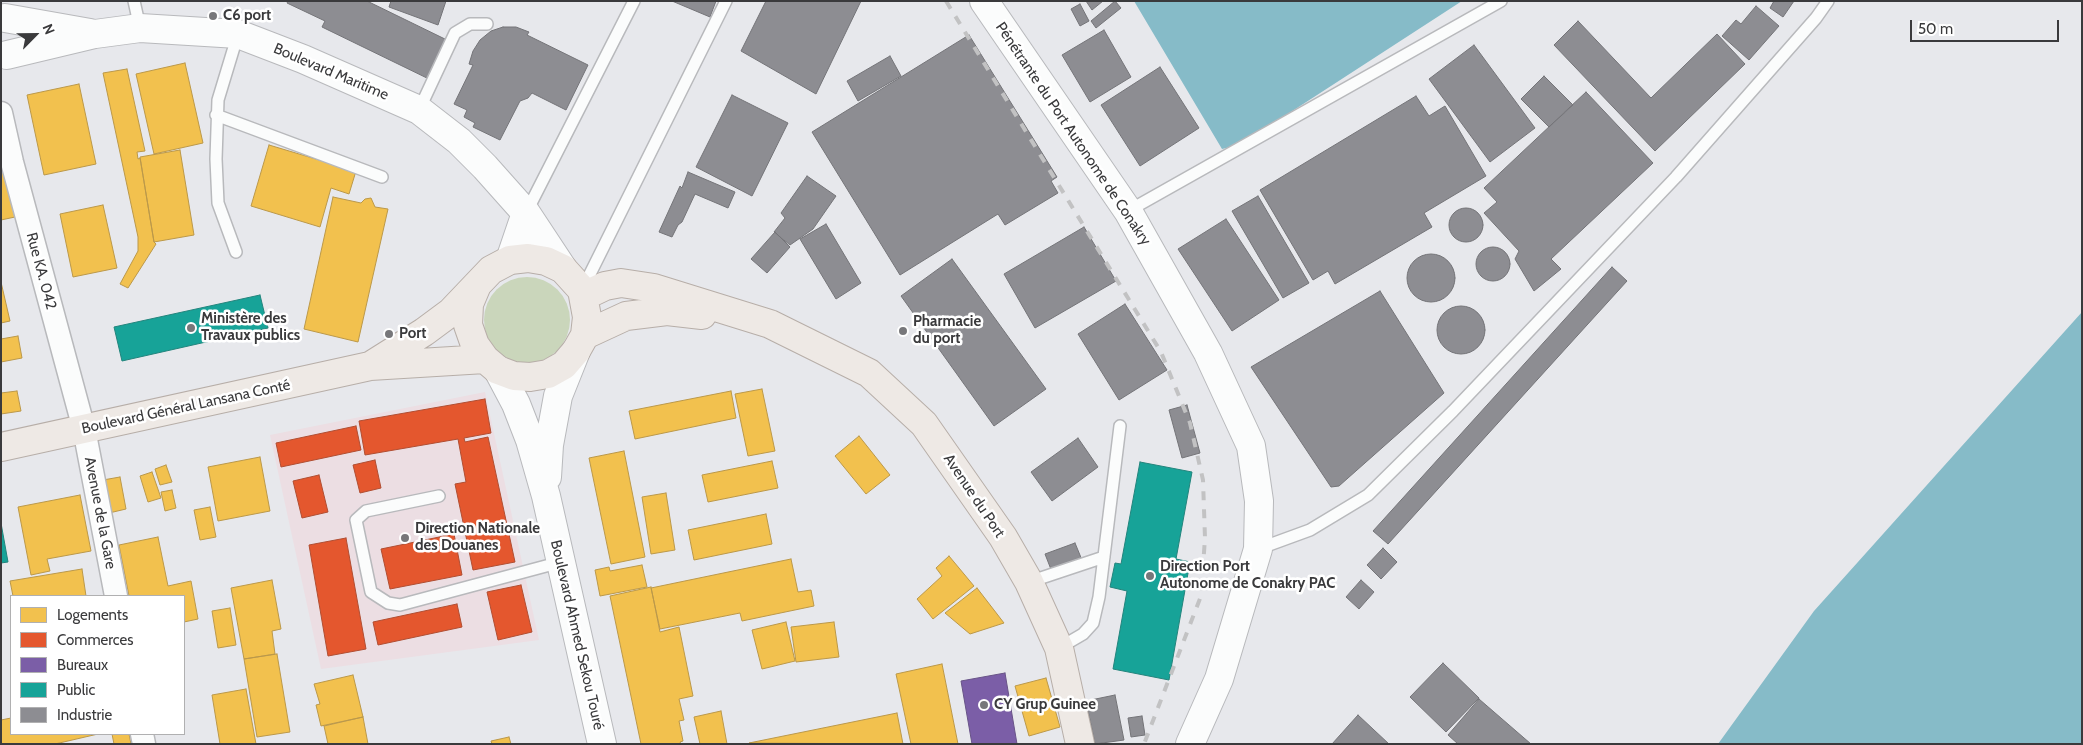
<!DOCTYPE html>
<meta charset="utf-8">
<style>
body{margin:0}
#map{position:relative;width:2083px;height:745px;overflow:hidden;background:#e7e8ec;font-family:Cabin,sans-serif}
canvas{display:block}
.frame{position:absolute;inset:0;border:2px solid #3a3a3c;pointer-events:none}
.legend{position:absolute;left:10px;top:595px;width:175px;height:140px;box-sizing:border-box;background:#fff;border:1px solid #b0b0b1;margin:0;padding:6px 9px;list-style:none;font-size:15px;color:#3a3a3c}
.legend li{display:flex;align-items:center;gap:10px;height:25px}
.legend b{width:25px;border:1px solid #b0b0b1}
.north{position:absolute;left:10px;top:10px;width:50px;height:50px;-webkit-text-stroke:4px #fff;paint-order:stroke;rotate:67deg;font-size:14px;font-weight:700;line-height:20px;text-align:center;color:#3a3a3c}
.north::after{content:'';display:block;margin:auto;width:18px;height:22px;background:#3a3a3c;clip-path:polygon(50% 0,100% 100%,50% 72%,0 100%)}
.scale{position:absolute;left:1910px;top:20px;width:149px;height:22px;box-sizing:border-box;border:2px solid #3a3a3c;border-top:0;padding-left:6px;font-size:15px;line-height:18px;white-space:nowrap;color:#3a3a3c;-webkit-text-stroke:4px #fff;paint-order:stroke}
</style>
<div id="map">
<canvas width="2083" height="745"></canvas>
<div class="frame"></div>
<ul class="legend">
<li><b style="height:14px;background:#f2c14e"></b>Logements</li>
<li><b style="height:14px;background:#e4572e"></b>Commerces</li>
<li><b style="height:14px;background:#7b5ea7"></b>Bureaux</li>
<li><b style="height:14px;background:#17a398"></b>Public</li>
<li><b style="height:14px;background:#8d8d92"></b>Industrie</li>
</ul>
<div class="north">N</div>
<div class="scale">50 m</div>
</div>
<script>
const context = document.querySelector('canvas').getContext('2d');
context.lineJoin = 'round';
function fill(path, color) {
  context.fillStyle = color;
  context.fill(path, 'evenodd');
}
function shape(rows) {
  const path = new Path2D();
  for (const r of rows) {
    if (r.length === 3) {
      path.moveTo(r[0] + r[2], r[1]);
      path.arc(r[0], r[1], r[2], 0, 2 * Math.PI);
      continue;
    }
    path.moveTo(r[0], r[1]);
    for (let i = 2; i < r.length; i += 2) path.lineTo(r[i], r[i + 1]);
  }
  return path;
}
function stroke(path, color, width, dash) {
  context.strokeStyle = color;
  context.lineWidth = width;
  context.lineCap = dash ? 'butt' : 'round';
  context.setLineDash(dash || []);
  context.stroke(path);
}
function drawText(font, color, halo, rows, align = 'center') {
  context.font = font + ' Cabin,sans-serif';
  context.lineWidth = 5;
  context.setLineDash([]);
  context.textBaseline = 'middle';
  context.strokeStyle = halo;
  context.fillStyle = color;
  for (const [text, x, y, turn = 0] of rows) {
    context.save();
    context.translate(x, y);
    context.rotate((+turn || 0) * Math.PI / 180);
    context.textAlign = isNaN(turn) ? turn : align;
    if (halo) context.strokeText(text, 0, 0);
    context.fillText(text, 0, 0);
    context.restore();
  }
}
fill(shape([
 [485,392,539,640,321,669,270,435]
]), '#ecdee3');
fill(shape([
 [527,320,43]
]), '#cad6bb');
fill(shape([
 [1134,1,1462,1,1240,145,1222,149],
 [2082,312,2082,744,1718,744,1814,611]
]), '#86bbc8');
const homes = shape([
 [185,63,203,143,154,154,136,74,185,63],
 [127,69,145,151,137,152,138,159,140,158,154,242,156,244,128,288,120,284,138,251,138,237,103,73,127,69],
 [79,84,96,164,44,175,27,95,79,84],
 [269,145,356,171,349,194,331,188,320,227,251,206,269,145],
 [1,150,15,217,1,220,1,150],
 [180,150,194,235,154,242,140,157,180,150],
 [333,197,361,203,365,199,371,198,375,207,388,209,358,342,304,329,333,197],
 [103,205,117,268,73,277,60,214,103,205],
 [1,282,10,321,1,323,1,282],
 [18,336,22,358,1,362,1,339,18,336],
 [762,389,775,451,748,456,735,394,762,389],
 [17,391,21,411,1,414,1,393,17,391],
 [731,391,736,418,635,439,629,411,731,391],
 [859,436,890,475,866,494,835,456,859,436],
 [624,451,645,557,611,564,589,458,624,451],
 [260,457,270,511,218,521,208,467,260,457],
 [772,461,778,488,708,502,702,475,772,461],
 [166,465,172,482,160,485,155,469,166,465],
 [152,472,161,498,148,502,140,476,152,472],
 [120,477,126,509,109,513,103,480,120,477],
 [172,490,176,508,165,511,161,492,172,490],
 [666,493,675,550,651,554,642,497,666,493],
 [80,495,91,551,47,559,50,571,31,575,18,507,80,495],
 [210,507,216,537,200,540,194,510,210,507],
 [766,514,772,544,694,560,688,530,766,514],
 [158,537,168,586,191,581,198,619,184,622,184,596,129,596,119,545,158,537],
 [949,556,974,586,933,619,917,599,942,576,936,568,949,556],
 [791,559,798,592,811,590,814,606,742,621,740,613,660,629,651,588,791,559],
 [642,565,647,587,600,596,595,570,609,567,610,571,642,565],
 [82,569,86,596,13,596,10,581,82,569],
 [272,580,281,629,272,631,275,654,244,659,231,588,272,580],
 [651,587,660,632,679,627,693,696,679,699,684,720,679,721,683,741,680,742,681,744,641,744,610,596,651,587],
 [977,588,1004,623,970,634,945,613,977,588],
 [230,608,236,645,218,648,212,611,230,608],
 [786,622,795,661,762,669,752,630,786,622],
 [834,622,839,657,796,662,791,627,834,622],
 [277,654,290,732,257,737,244,659,277,654],
 [942,664,958,744,911,744,896,674,942,664],
 [353,675,363,717,321,726,316,705,320,704,314,684,353,675],
 [1046,678,1060,727,1029,736,1015,686,1046,678],
 [246,689,256,744,220,744,212,695,246,689],
 [721,711,727,744,700,744,694,717,721,711],
 [897,713,903,744,749,743,897,713],
 [363,717,368,744,328,744,324,726,363,717],
 [11,718,11,734,98,734,55,744,1,744,1,720,11,718],
 [112,734,129,734,131,744,114,744,112,734],
 [509,737,511,744,492,744,491,741,509,737]
]);
fill(homes, '#f2c14e');
stroke(homes, '#bb9849', 1);
const shops = shape([
 [485,399,491,433,464,438,465,442,488,437,515,562,473,570,455,484,466,482,458,439,365,455,359,421,485,399],
 [356,426,361,450,281,467,276,443,356,426],
 [375,460,381,488,360,493,353,465,375,460],
 [319,475,328,512,302,518,293,481,319,475],
 [454,534,462,575,390,589,381,549,454,534],
 [346,538,366,649,328,656,309,545,346,538],
 [521,585,532,632,498,640,487,592,521,585],
 [457,604,462,627,378,645,373,622,457,604]
]);
fill(shops, '#e4572e');
stroke(shops, '#b14e32', 1);
const offices = shape([
 [1005,673,1017,744,972,744,961,681,1005,673]
]);
fill(offices, '#7b5ea7');
stroke(offices, '#685387', 1);
const public = shape([
 [260,295,268,328,122,361,114,327,260,295],
 [1140,462,1192,472,1176,559,1190,562,1169,680,1113,669,1127,591,1110,587,1115,563,1121,564,1140,462],
 [1,523,8,562,1,563,1,523]
]);
fill(public, '#17a398');
stroke(public, '#22847c', 1);
const industry = shape([
 [288,1,367,1,449,41,431,80,322,27,325,21,287,3,288,1],
 [391,1,446,1,438,25,389,7,391,1],
 [672,1,716,1,710,17,672,1],
 [766,1,861,1,816,94,741,51,766,1],
 [1086,1,1103,1,1092,10,1086,1],
 [1115,1,1121,8,1096,28,1091,21,1115,1],
 [1774,1,1794,1,1783,17,1770,8,1774,1],
 [1080,4,1089,21,1080,26,1071,9,1080,4],
 [1756,6,1779,26,1749,60,1722,36,1736,20,1741,24,1756,6],
 [1578,21,1651,98,1717,34,1745,64,1655,151,1554,45,1578,21],
 [503,27,516,27,529,32,527,35,588,65,566,110,532,93,528,98,520,101,500,140,473,127,475,123,464,117,467,110,454,104,473,65,469,64,473,51,480,40,491,31,503,27],
 [1104,30,1131,77,1090,102,1062,55,1104,30],
 [969,35,1057,177,1051,181,1058,193,1005,225,998,214,900,275,812,132,969,35],
 [1474,45,1535,128,1490,162,1429,79,1474,45],
 [890,56,901,76,858,101,847,81,890,56],
 [1160,67,1199,128,1140,166,1101,105,1160,67],
 [1544,76,1573,105,1549,127,1521,99,1544,76],
 [1586,92,1653,163,1551,259,1561,269,1534,291,1515,259,1519,251,1484,213,1497,202,1484,188,1586,92],
 [732,95,788,123,752,196,696,167,732,95],
 [1416,96,1429,116,1445,106,1486,176,1424,213,1432,227,1335,284,1328,271,1313,280,1260,190,1416,96],
 [688,172,735,192,728,208,695,194,682,222,678,225,672,237,659,232,680,186,682,188,688,172],
 [807,176,836,196,813,229,790,245,774,232,785,218,781,213,807,176],
 [1258,196,1309,283,1283,298,1232,211,1258,196],
 [1466,225,17],
 [1226,219,1279,300,1232,331,1178,249,1226,219],
 [826,224,861,283,836,299,800,239,826,224],
 [1084,227,1116,281,1035,328,1004,274,1084,227],
 [775,232,790,247,767,273,751,259,775,232],
 [1493,264,17],
 [1431,278,24],
 [952,259,1046,389,994,426,901,296,952,259],
 [1612,267,1627,281,1388,544,1373,531,1612,267],
 [1380,291,1444,393,1339,486,1331,487,1251,367,1380,291],
 [1125,304,1167,370,1119,400,1078,334,1125,304],
 [1461,330,24],
 [1187,405,1200,453,1182,458,1169,410,1187,405],
 [1078,438,1098,467,1052,501,1031,472,1078,438],
 [1075,543,1082,560,1052,572,1045,554,1075,543],
 [1383,548,1397,562,1381,579,1367,565,1383,548],
 [1361,580,1374,592,1359,609,1346,597,1361,580],
 [1443,663,1479,698,1446,732,1410,697,1443,663],
 [1115,695,1124,740,1095,744,1086,701,1115,695],
 [1479,699,1531,744,1458,744,1448,735,1479,699],
 [1358,715,1389,744,1332,744,1358,715],
 [1142,716,1145,735,1131,737,1128,718,1142,716]
]);
fill(industry, '#8d8d92');
stroke(industry, '#747478', 1);
const service = shape([
 [134,1,140,28],
 [419,110,455,33,470,24,487,24],
 [216,115,382,177],
 [1128,211,1501,1],
 [526,213,634,1],
 [236,252,218,203,216,159,218,100,238,34],
 [582,290,726,1],
 [439,496,366,511,356,520,371,592,388,603,400,605,561,562],
 [1258,549,1310,530,1368,495,1453,411,1676,177,1816,18,1828,1],
 [1029,582,1104,557],
 [1059,648,1083,634,1093,623,1099,597,1120,426]
]);
const minor = shape([
 [1,113,12,162,84,429,116,596],
 [142,734,144,744]
]);
const tertiary = shape([
 [984,1,1128,211,1208,353,1251,446,1259,501,1258,549,1219,679,1190,744],
 [5,18,90,33],
 [7,55,95,34,140,28,238,34,303,59,419,110,459,141,485,167,526,213,563,269],
 [510,260,526,213],
 [498,370,516,404,530,440,546,496,602,744],
 [547,477,549,445,558,396,576,351]
]);
const primary = shape([
 [584,296,605,286,621,283,654,288,770,324,869,373,924,424,1003,537,1029,582,1059,648,1080,744],
 [585,335,626,316,667,311,702,315],
 [370,366,424,332,451,312,491,270,510,260,528,258,546,261,563,269,582,290,587,317,585,335,576,351,564,365,548,374,530,377,514,376,498,370,485,359,475,345,468,325,469,304,477,285],
 [1,447,370,366,485,359]
]);
stroke(service, '#b8b9bc', 14);
stroke(minor, '#b8b9bc', 25);
stroke(tertiary, '#b8b9bc', 30);
stroke(primary, '#b7aea8', 30);
stroke(service, '#fbfcfc', 11);
stroke(minor, '#fbfcfc', 22);
stroke(tertiary, '#fbfcfc', 28);
stroke(primary, '#eee9e5', 28);
stroke(shape([
 [946,1,1161,352,1190,423,1203,480,1205,538,1201,596,1144,744]
]), '#c2c2c3', 4, [9, 9]);
for (const [x, y, r, color] of [
 [213,16,5,"#77777a"],
 [191,328,5,"#77777a"],
 [903,331,5,"#77777a"],
 [389,334,5,"#77777a"],
 [405,538,5,"#77777a"],
 [1150,576,5,"#77777a"],
 [984,705,5,"#77777a"]
]) {
  const dot = new Path2D();
  dot.arc(x, y, r, 0, 2 * Math.PI);
  context.fillStyle = color;
  context.fill(dot);
  stroke(dot, '#fff', 2);
}
drawText('bold 15px', '#3a3a3c', '#fff', [
 ["C6 port",223,16],
 ["Ministère des",201,319],
 ["Travaux publics",201,336],
 ["Pharmacie",913,322],
 ["du port",913,339],
 ["Port",399,334],
 ["Direction Nationale",415,529],
 ["des Douanes",415,546],
 ["Direction Port",1160,567],
 ["Autonome de Conakry PAC",1160,584],
 ["CY Grup Guinee",994,705]
], 'left');
drawText('15px', '#3a3a3c', '#fff', [
 ["Boulevard Maritime",331,72,23],
 ["Pénétrante du Port Autonome de Conakry",1073,134,56],
 ["Rue KA. 042",41,271,75],
 ["Boulevard Général Lansana Conté",186,407,-12],
 ["Avenue du Port",974,496,56],
 ["Avenue de la Gare",100,513,79],
 ["Boulevard Ahmed Sekou Touré",577,635,77]
]);
</script>
